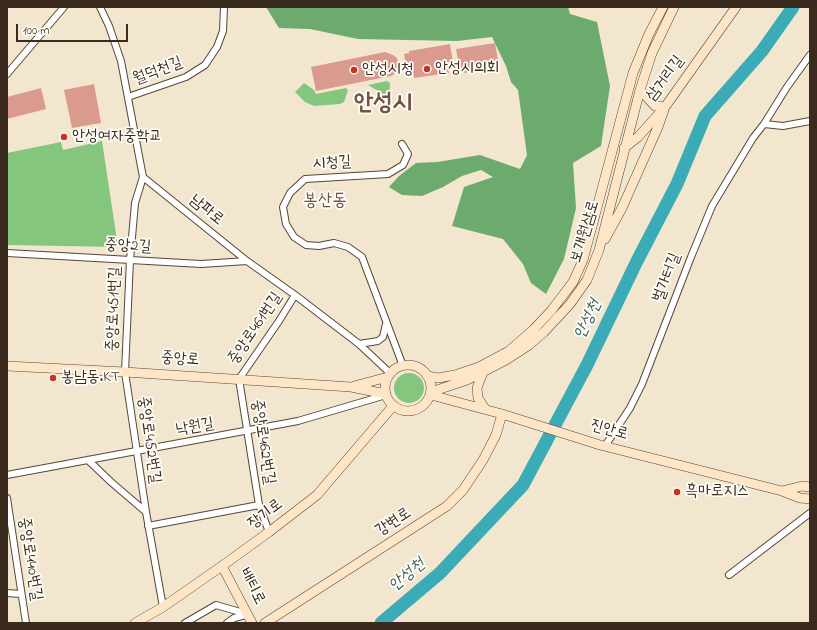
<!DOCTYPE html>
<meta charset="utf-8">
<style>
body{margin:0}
#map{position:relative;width:817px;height:630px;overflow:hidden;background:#f2e7ce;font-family:"Indie Flower",sans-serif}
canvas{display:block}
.frame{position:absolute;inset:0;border:8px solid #3b2a1e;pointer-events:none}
.scale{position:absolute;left:16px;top:24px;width:112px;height:18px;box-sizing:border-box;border:2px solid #3b2a1e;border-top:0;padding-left:5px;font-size:12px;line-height:14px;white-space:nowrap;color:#3b2a1e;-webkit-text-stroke:3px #fdfcf7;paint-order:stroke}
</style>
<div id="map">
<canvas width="817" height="630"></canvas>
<div class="frame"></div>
<div class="scale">100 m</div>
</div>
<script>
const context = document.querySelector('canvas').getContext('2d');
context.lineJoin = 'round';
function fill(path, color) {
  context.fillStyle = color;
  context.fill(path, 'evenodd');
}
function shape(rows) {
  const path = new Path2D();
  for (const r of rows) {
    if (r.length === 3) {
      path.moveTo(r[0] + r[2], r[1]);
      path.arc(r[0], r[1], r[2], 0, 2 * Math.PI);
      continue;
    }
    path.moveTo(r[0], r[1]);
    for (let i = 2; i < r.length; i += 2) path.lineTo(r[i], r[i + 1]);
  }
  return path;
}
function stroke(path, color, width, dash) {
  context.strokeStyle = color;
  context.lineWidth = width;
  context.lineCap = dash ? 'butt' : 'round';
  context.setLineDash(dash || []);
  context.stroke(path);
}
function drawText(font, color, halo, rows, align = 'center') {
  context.font = font + ' "Indie Flower","Poor Story",sans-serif';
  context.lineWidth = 3.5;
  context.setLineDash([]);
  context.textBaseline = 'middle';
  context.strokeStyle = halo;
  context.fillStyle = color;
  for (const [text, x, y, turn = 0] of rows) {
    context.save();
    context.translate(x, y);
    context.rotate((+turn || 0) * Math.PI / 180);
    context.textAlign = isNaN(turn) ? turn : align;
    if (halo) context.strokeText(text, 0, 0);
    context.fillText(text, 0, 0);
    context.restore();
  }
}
fill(shape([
 [387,81,390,83,389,98,384,99,378,91,368,85],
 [304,83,314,90,316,94,346,88,348,90,344,102,340,104,314,106,305,102,295,92],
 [102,141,118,247,7,245,7,153,61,142,63,150],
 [409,388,15]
]), '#85c67e');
fill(shape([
 [266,7,568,7,570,14,597,22,610,86,601,146,573,163,576,208,564,259,546,294,531,283,523,264,503,239,452,226,464,187,493,177,481,170,462,176,443,187,422,196,402,195,389,187,399,176,416,163,437,162,480,155,520,169,527,155,518,90,511,82,506,66,492,37,457,41,358,39,310,29,279,28]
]), '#6cab6d');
stroke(shape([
 [381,623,440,573,523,485,587,365,637,261,677,184,705,116,762,51,793,7]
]), '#3bacb7', 13);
fill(shape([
 [495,43,499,66,495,66,495,68,464,73,463,71,460,72,456,49],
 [450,44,454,68,448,69,449,73,414,78,414,75,408,76,404,54,409,53,409,51],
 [385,52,393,55,397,58,398,63,398,68,396,73,391,76,316,91,311,67],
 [94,84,101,123,72,128,64,90],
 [41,88,46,109,7,119,7,97]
]), '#da9b8e');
const street = shape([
 [100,7,109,26,121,61,143,177,247,261,295,295,359,344,391,374],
 [7,74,64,7],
 [128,97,186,77,205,65,217,47,223,31,224,7],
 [764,124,787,87,810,55],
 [402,144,408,154,403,165,388,174,305,179,290,193,283,207,286,224,294,237,306,245,319,246,334,243,348,247,362,257,403,366],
 [143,177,135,203,130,260,125,372,146,512,163,607],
 [7,253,201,264,247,261],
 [359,344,378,341,383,337,386,324],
 [605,446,630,408,642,384,691,257,712,206,753,138,764,124,783,126,810,121],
 [88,460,111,482,146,512],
 [7,475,298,421,386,395],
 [7,498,26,623],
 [148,526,259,505],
 [269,532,259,505,239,379,279,321,295,295],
 [729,575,810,513],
 [7,593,21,594],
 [185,623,216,605,247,614],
 [227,623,234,618,246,615]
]);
const secondary = shape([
 [640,90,655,106,665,107],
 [624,148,638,137,665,107,736,7],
 [605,239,622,208,658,127,664,110],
 [408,388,23],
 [7,366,125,372,351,387,386,394],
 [483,372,477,388,478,398,485,409],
 [427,376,438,378,455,375,479,367,509,351,533,330,551,311,573,282,583,260,633,73,649,34,663,7],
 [354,386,388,377],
 [431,392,467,380,506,360,529,345,544,332,570,304,587,280,599,250,640,90,652,53,674,7],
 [431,395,502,414,600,445,782,491,800,498,810,499],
 [782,491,802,486,810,487],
 [222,566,252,623],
 [135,623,163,607,222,566,269,532,317,495,393,406],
 [265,623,447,506,463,490,483,460,496,435,502,414]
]);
stroke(street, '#564638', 8);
stroke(secondary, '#564638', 10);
stroke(street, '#fff', 6);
stroke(secondary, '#fde5c5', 9);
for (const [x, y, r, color] of [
 [427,69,4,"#c8321e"],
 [354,70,4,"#c8321e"],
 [64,137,4,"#c8321e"],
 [53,378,4,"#c8321e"],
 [677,492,4,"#c8321e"]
]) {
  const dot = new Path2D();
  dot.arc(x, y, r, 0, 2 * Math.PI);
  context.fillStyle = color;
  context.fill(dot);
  stroke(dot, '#fdfcf7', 1.5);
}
drawText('16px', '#3b2a1e', '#fdfcf7', [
 ["안성시의회",435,69],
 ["안성시청",362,70],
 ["안성여자중학교",72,137],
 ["봉남동.KT",61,378],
 ["흑마로지스",685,492]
], 'left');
drawText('16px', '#3b2a1e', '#fdfcf7', [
 ["월덕천길",158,72,-21],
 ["삼거리길",666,79,-53],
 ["시청길",332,164,-3],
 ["남파로",206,211,39],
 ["보개원삼로",586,232,-73],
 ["중앙2길",128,247,3],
 ["벌가터길",668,278,-69],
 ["중앙로451번길",115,309,-88],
 ["중앙로461번길",256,329,-56],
 ["중앙로",180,360,4],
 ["낙원길",195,428,-10],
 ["진안로",609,431,16],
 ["중앙로452번길",148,440,82],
 ["중앙로462번길",262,442,81],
 ["장기로",266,515,-37],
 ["강변로",394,523,-33],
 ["중앙로440번길",29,559,81],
 ["배티로",251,587,63]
]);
drawText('italic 17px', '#3b5e5b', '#fdfcf7', [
 ["안성천",589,320,-64],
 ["안성천",408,576,-40]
]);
drawText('18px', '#735245', '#fdfcf7', [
 ["봉산동",325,202]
]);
drawText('bold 24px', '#735245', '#fdfcf7', [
 ["안성시",383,105]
]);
</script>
